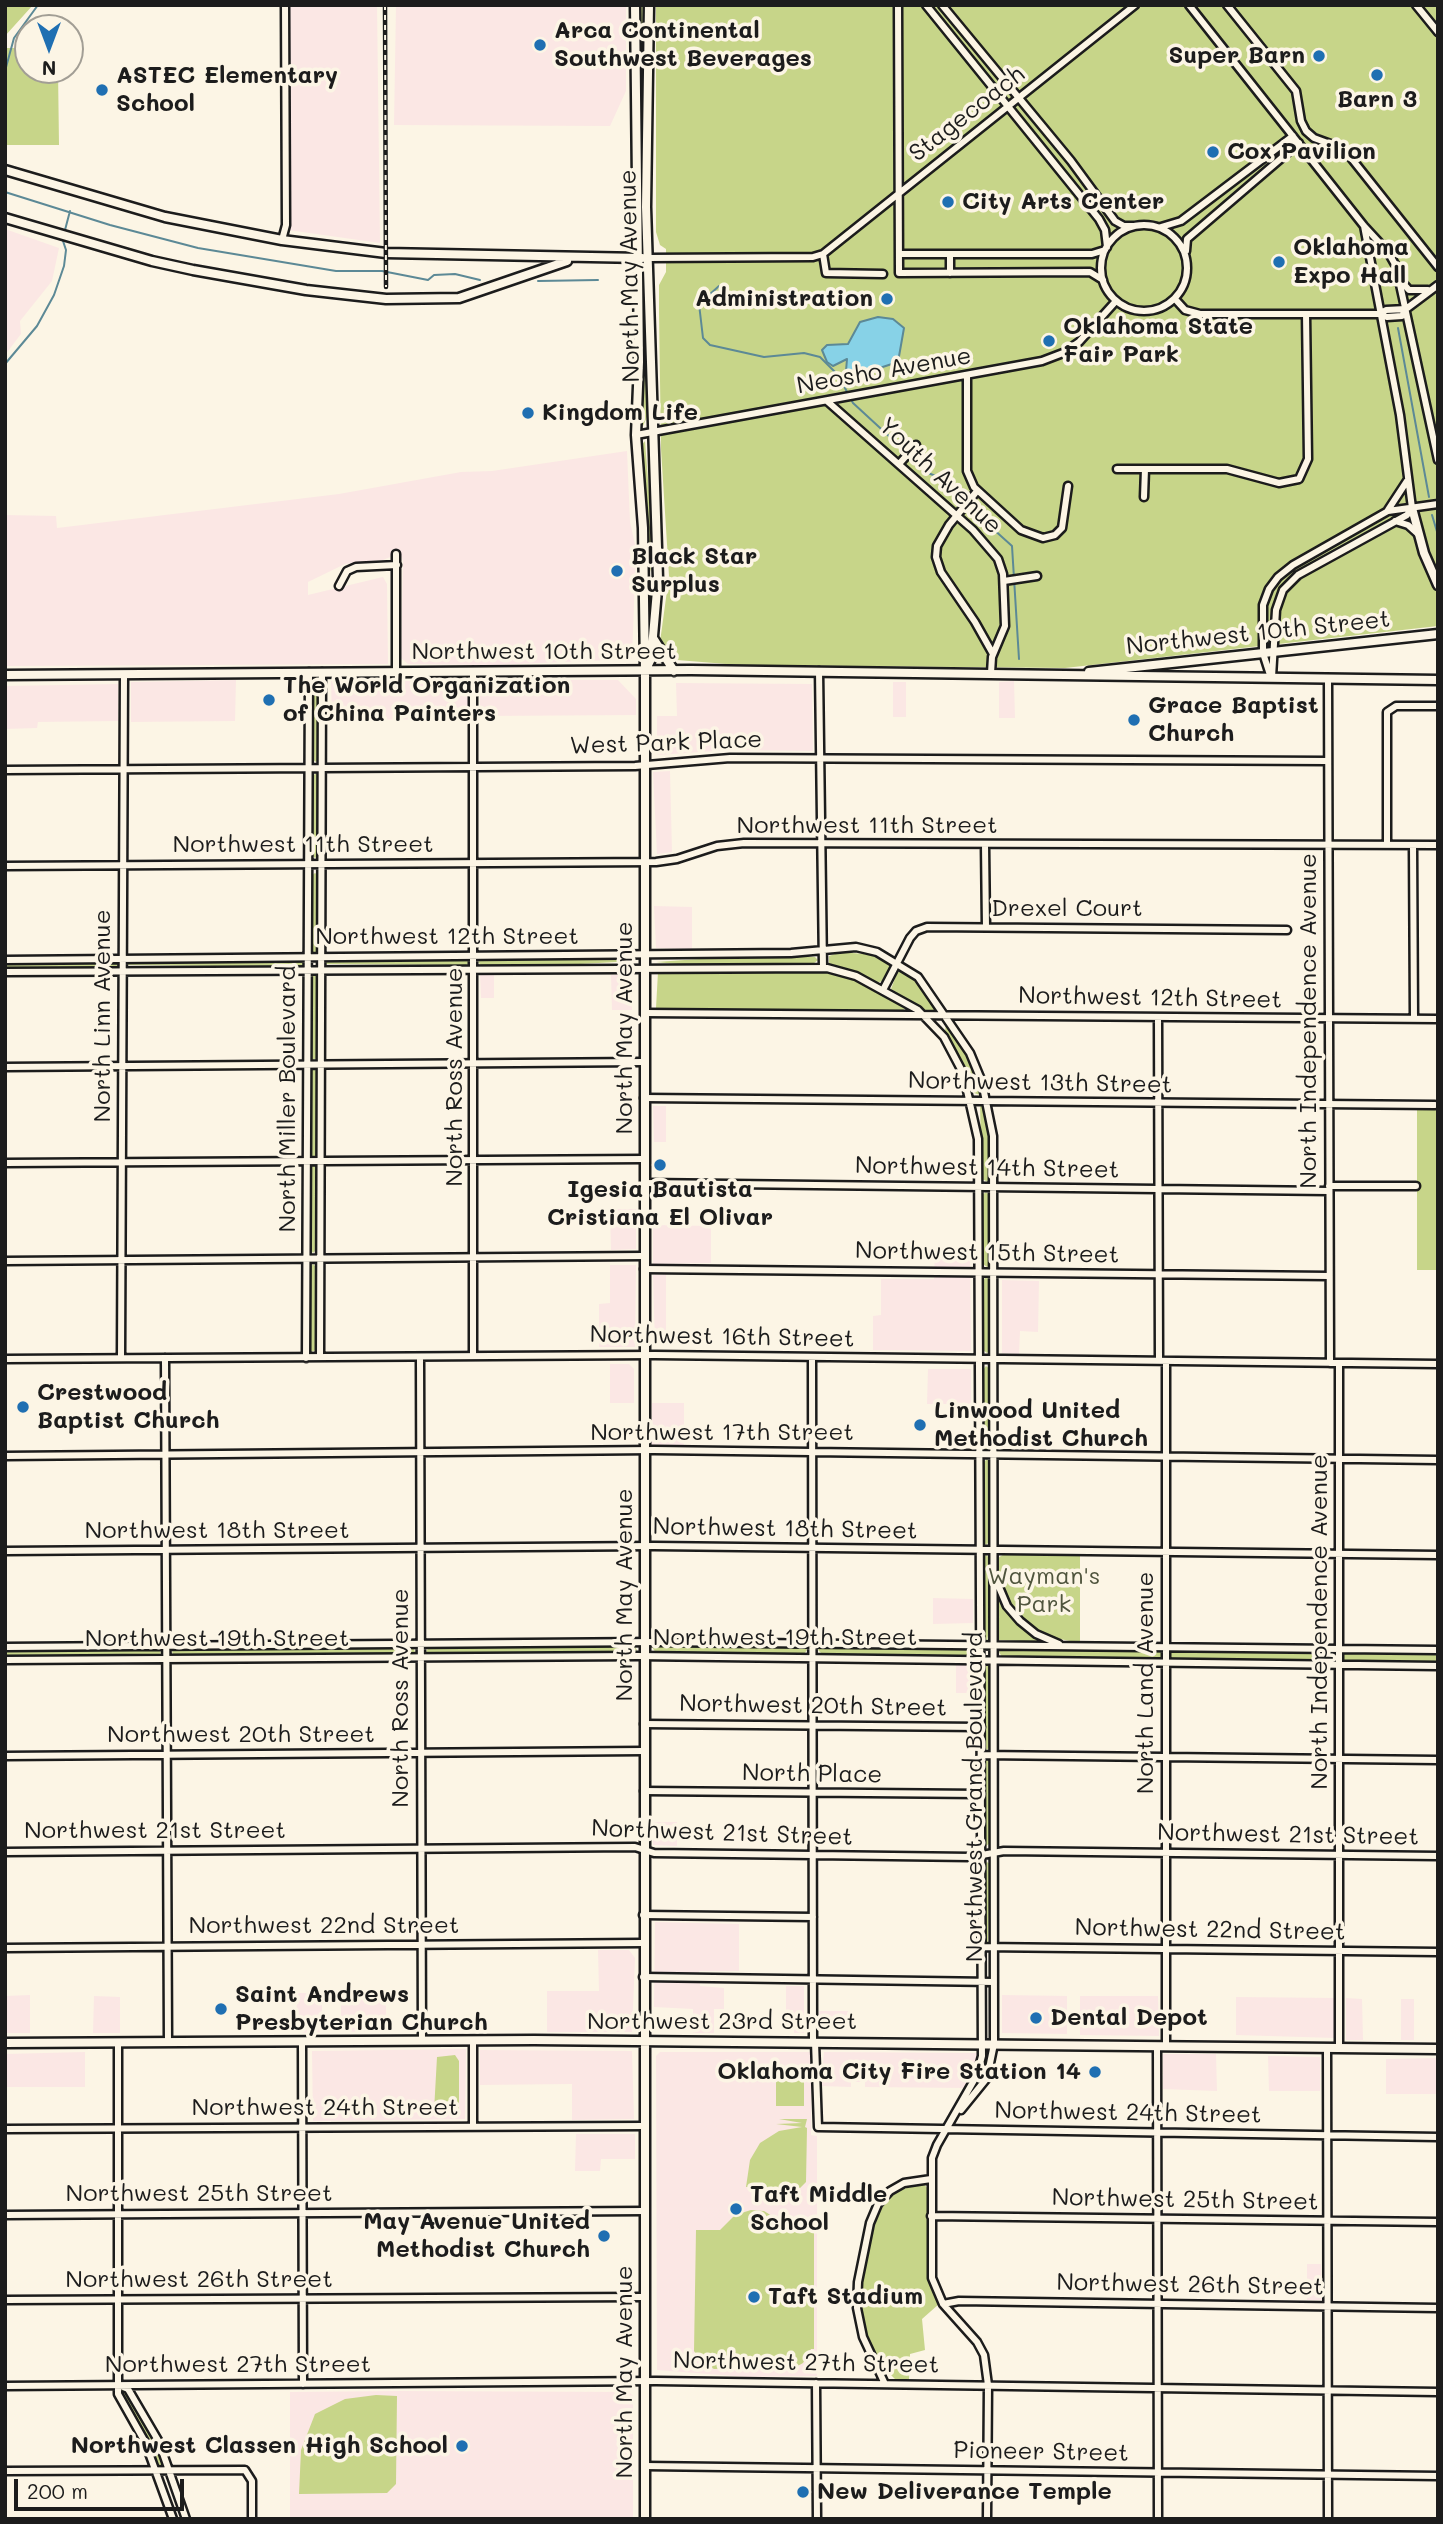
<!DOCTYPE html>
<style>
body{margin:0}
#map{position:relative;width:1443px;height:2524px;overflow:hidden;background:#fcf5e5;font-family:Mali,sans-serif}
canvas{display:block}
.frame{position:absolute;inset:0;border:7px solid #1c1c1c;pointer-events:none}
.north{position:absolute;left:14px;top:14px;width:70px;height:70px;box-sizing:border-box;background:#fcf5e5;border:2px solid #a29e95;border-radius:50%;rotate:180deg;font-size:19px;font-weight:700;line-height:28px;text-align:center;color:#1c1c1c}
.north::after{content:'';display:block;margin:auto;width:24px;height:32px;background:#1f6fb2;clip-path:polygon(50% 0,100% 100%,50% 72%,0 100%)}
.scale{position:absolute;left:14px;top:2479px;width:170px;height:32px;box-sizing:border-box;border:4px solid #1c1c1c;border-top:0;padding-left:9px;font-size:21px;line-height:24px;white-space:nowrap;color:#1c1c1c;-webkit-text-stroke:5px #fcf5e5;paint-order:stroke}
</style>
<div id="map">
<canvas width="1443" height="2524"></canvas>
<div class="frame"></div>
<div class="north">N</div>
<div class="scale">200 m</div>
</div>
<script>
const context = document.querySelector('canvas').getContext('2d');
context.lineJoin = 'round';
function fill(path, color) {
  context.fillStyle = color;
  context.fill(path, 'evenodd');
}
function shape(rows) {
  const path = new Path2D();
  for (const r of rows) {
    if (r.length === 3) {
      path.moveTo(r[0] + r[2], r[1]);
      path.arc(r[0], r[1], r[2], 0, 2 * Math.PI);
      continue;
    }
    path.moveTo(r[0], r[1]);
    for (let i = 2; i < r.length; i += 2) path.lineTo(r[i], r[i + 1]);
  }
  return path;
}
function stroke(path, color, width, dash) {
  context.strokeStyle = color;
  context.lineWidth = width;
  context.lineCap = dash ? 'butt' : 'round';
  context.setLineDash(dash || []);
  context.stroke(path);
}
function drawText(font, color, halo, rows, align = 'center') {
  context.font = font + ' Mali,sans-serif';
  context.lineWidth = 7;
  context.setLineDash([]);
  context.textBaseline = 'middle';
  context.strokeStyle = halo;
  context.fillStyle = color;
  for (const [text, x, y, turn = 0] of rows) {
    context.save();
    context.translate(x, y);
    context.rotate((+turn || 0) * Math.PI / 180);
    context.textAlign = isNaN(turn) ? turn : align;
    if (halo) context.strokeText(text, 0, 0);
    context.fillText(text, 0, 0);
    context.restore();
  }
}
fill(shape([
 [281,5,377,5,380,243,281,229],
 [396,5,626,5,626,91,610,126,394,125],
 [5,229,59,248,52,281,20,321,21,334,5,355],
 [627,451,630,522,636,549,632,659,494,665,408,664,401,658,403,561,400,553,383,560,345,564,308,582,308,595,383,577,387,584,388,664,5,666,5,515,56,516,57,528,339,494,461,472,492,471],
 [236,680,235,721,131,722,131,682],
 [480,680,618,680,636,699,636,715,480,716],
 [331,681,468,681,468,719,332,720],
 [1014,681,1015,718,999,718,999,682],
 [893,682,906,682,906,717,893,717],
 [676,683,812,684,813,751,729,750,657,755,657,716,677,716],
 [118,684,118,721,38,722,37,728,5,729,5,686],
 [670,771,672,852,657,854,653,772],
 [654,906,692,907,692,949,656,948],
 [480,973,494,973,494,998,481,998],
 [611,975,631,975,632,1010,612,1010],
 [653,1106,666,1106,666,1142,654,1142],
 [610,1209,636,1209,636,1249,611,1250],
 [653,1225,711,1226,711,1263,653,1264],
 [970,1248,971,1351,873,1350,873,1316,881,1315,881,1279,934,1279,935,1249],
 [610,1265,636,1265,635,1347,599,1347,599,1304,610,1303],
 [666,1274,666,1345,655,1345,653,1275],
 [1002,1280,1039,1281,1038,1332,1020,1331,1019,1354,1002,1353],
 [610,1364,629,1364,634,1369,634,1403,610,1403],
 [928,1369,971,1369,971,1404,927,1404],
 [652,1403,684,1403,684,1446,651,1445],
 [933,1598,973,1599,973,1623,933,1624],
 [956,1663,975,1663,975,1693,956,1693],
 [653,1822,677,1822,677,1846,653,1845],
 [655,1922,739,1924,739,1971,699,1971,700,1986,724,1988,724,2009,714,2009,714,2033,693,2033,693,2009,654,2007],
 [598,1950,629,1950,635,1958,632,2032,547,2032,547,1991,599,1991],
 [786,1986,804,1986,804,2033,794,2033,793,2010,786,2010],
 [297,1993,322,1993,322,2032,296,2033],
 [341,1993,386,1993,386,2031,341,2032],
 [30,1995,30,2033,5,2033,5,1996],
 [1002,1995,1067,1996,1067,2034,1002,2033],
 [94,1996,120,1997,120,2033,93,2033],
 [1080,1996,1158,1996,1159,2036,1080,2035],
 [1236,1997,1335,1998,1335,2038,1236,2035],
 [1346,1998,1362,1999,1363,2040,1346,2040],
 [1401,1999,1414,1999,1414,2040,1401,2040],
 [819,2011,848,2011,848,2030,819,2029],
 [466,2049,465,2119,313,2121,312,2051],
 [480,2050,632,2051,634,2119,572,2120,572,2084,480,2085],
 [85,2052,85,2087,5,2087,5,2054],
 [660,2052,811,2052,811,2135,817,2136,817,2376,747,2377,657,2370,656,2056],
 [824,2052,977,2053,978,2056,975,2071,967,2088,865,2087,865,2082,851,2082,851,2087,821,2086],
 [1163,2054,1216,2054,1217,2091,1163,2089],
 [1268,2056,1320,2057,1320,2091,1269,2091],
 [1438,2058,1438,2094,1386,2094,1386,2059],
 [576,2134,635,2134,635,2159,601,2159,600,2171,575,2171],
 [1307,2264,1321,2264,1322,2300,1307,2300],
 [399,2391,629,2392,633,2396,633,2519,290,2519,290,2392]
]), '#fbe7e4');
fill(shape([
 [7,5,33,5,5,36,5,9],
 [638,5,645,5,643,242,639,179],
 [656,5,1438,5,1438,626,1065,668,739,665,677,660,669,656,660,642,669,576,661,449,659,312,659,285,666,272,666,249,660,245,656,232],
 [5,48,28,48,28,70,58,70,59,145,5,145],
 [641,280,646,352,647,417,643,426,640,423],
 [645,441,654,557,650,572,641,446],
 [316,679,320,683,319,759,316,762,312,759,312,683],
 [316,773,319,777,319,855,315,858,312,855,312,777],
 [315,873,319,876,318,951,313,953,311,950,311,876],
 [841,952,875,955,888,962,890,970,883,981,876,983,829,963,829,956],
 [728,957,815,957,818,960,813,964,688,965,656,962],
 [627,958,634,961,563,965,481,965,478,962,481,960],
 [467,960,469,963,466,965,325,964,327,961],
 [301,961,304,963,301,967,127,965,130,962],
 [117,962,119,965,117,968,5,969,5,963],
 [903,970,918,982,936,1010,924,1010,891,989,897,973],
 [828,971,854,979,902,1004,905,1009,899,1012,656,1008,658,972],
 [315,974,318,978,317,1058,313,1060,310,1057,311,977],
 [946,1023,968,1056,980,1095,974,1093,962,1063,945,1032],
 [1437,1062,1438,1270,1417,1270,1417,1109,1436,1108],
 [313,1068,317,1072,317,1154,314,1158,310,1154,310,1071],
 [980,1106,985,1107,989,1129,990,1179,988,1182,982,1179],
 [314,1165,317,1168,317,1249,313,1253,310,1249,310,1168],
 [986,1192,990,1196,991,1264,987,1267,983,1264,982,1195],
 [313,1264,317,1268,316,1350,311,1352,310,1267],
 [986,1277,991,1281,991,1349,987,1353,983,1350,983,1281],
 [986,1366,991,1370,991,1446,987,1450,983,1446,983,1370],
 [987,1459,991,1463,991,1540,986,1545,983,1541,983,1463],
 [1004,1554,1080,1555,1080,1643,1045,1636,1026,1624,1010,1605,997,1572,998,1558],
 [986,1555,991,1559,991,1619,987,1641,984,1640,983,1622,983,1558],
 [998,1596,1018,1623,1044,1642,999,1640],
 [655,1645,804,1646,807,1650,804,1654,656,1653,652,1647],
 [634,1646,637,1650,634,1653,429,1654,426,1651,430,1647],
 [413,1647,415,1652,411,1655,174,1656,172,1652,175,1648],
 [821,1647,969,1648,974,1652,970,1656,822,1654,818,1650],
 [1001,1648,1160,1649,1162,1657,1002,1657,999,1652],
 [158,1649,161,1653,157,1656,5,1657,5,1650],
 [1171,1649,1333,1651,1335,1654,1333,1661,1171,1659],
 [1343,1651,1438,1652,1438,1662,1344,1661],
 [987,1664,990,1667,990,1746,987,1750,984,1748,984,1667],
 [987,1759,990,1762,990,1843,986,1846,984,1762],
 [987,1862,990,1864,988,1942,984,1940,984,1865],
 [455,2055,459,2061,459,2109,455,2112,434,2111,437,2057],
 [776,2066,804,2066,804,2106,776,2106],
 [779,2119,807,2119,805,2127,807,2128,806,2182,800,2188,746,2187,750,2160,760,2143,779,2131,802,2127,776,2124,802,2123],
 [923,2183,928,2189,928,2277,939,2304,922,2319,925,2350,910,2354,909,2380,896,2380,886,2370,868,2341,860,2300,862,2280,879,2208,897,2191],
 [751,2210,764,2211,777,2219,789,2219,789,2231,814,2231,814,2349,811,2349,803,2363,794,2368,714,2369,701,2362,694,2351,696,2230,720,2230,735,2215],
 [123,2389,152,2434,166,2468,160,2468,148,2440,121,2393],
 [376,2395,397,2396,396,2484,387,2493,299,2494,301,2450,315,2414,345,2399]
]), '#c7d589');
const water = shape([
 [878,317,893,319,904,328,898,362,855,376,846,371,847,359,833,366,827,362,822,350,827,345,848,344,860,322,878,317]
]);
fill(water, '#87d2e7');
stroke(water, '#5c8996', 2);
stroke(shape([
 [5,71,14,38,38,5],
 [5,192,110,225,198,248,336,271,382,271,428,280,434,275,455,274,480,280],
 [65,230,70,211],
 [538,281,598,280],
 [719,286,699,304,703,338,710,345,764,357,804,353,820,357,838,375,853,403,904,450],
 [1398,328,1429,497],
 [5,364,37,326,54,295,64,266,66,250,63,241],
 [913,458,928,473,941,478,961,500],
 [971,509,1012,546,1019,659],
 [1432,515,1438,535]
]), '#5c8996', 2);
const minor = shape([
 [898,5,899,273,1090,272,1103,280],
 [926,5,1099,219,1105,230,1107,247],
 [942,5,1071,161,1115,221,1124,226,1135,226],
 [1189,5,1364,226,1388,252,1396,266,1438,460],
 [1227,5,1296,91,1301,121,1306,131,1314,138,1344,149,1438,267],
 [1416,5,1438,32],
 [1144,268,43],
 [1364,226,1400,415,1412,508],
 [1161,227,1181,221,1293,136],
 [282,240,286,225,285,5],
 [1186,251,1187,239,1299,143],
 [823,254,826,273,883,274],
 [899,254,1092,254,1105,250],
 [950,254,950,273],
 [648,258,813,257,823,254,1135,5],
 [1401,281,1409,290,1428,290],
 [1175,299,1185,310,1200,314,1379,314,1387,317,1402,316,1406,309,1438,285],
 [1379,314,1386,310,1406,309],
 [967,375,967,471,974,487,1021,530,1043,538,1055,535,1062,528,1068,486],
 [827,401,973,530,998,559,1003,574,1005,626,992,657,991,673],
 [636,435,1042,361,1063,353,1079,342,1116,301],
 [899,464,916,445],
 [1117,469,1227,469,1279,483,1299,479,1308,459,1306,314],
 [977,491,949,525,937,546,936,557,941,572,975,622,993,654],
 [1144,497,1145,469],
 [1388,510,1407,481],
 [1395,521,1408,525,1418,534],
 [1004,581,1037,576],
 [339,586,347,571,356,567,397,565],
 [473,671,473,1356],
 [819,671,823,968],
 [396,672,396,554],
 [1272,677,1276,610,1283,590,1298,575,1407,515,1412,508],
 [1271,678,1263,653,1263,605,1269,589,1278,577,1293,565,1388,511,1438,504],
 [1328,679,1330,1363],
 [5,770,635,766,730,758,1328,761],
 [985,845,986,927],
 [1387,845,1387,712,1396,706,1438,706],
 [1413,845,1414,1019],
 [5,866,656,862,677,859,717,846,744,843,1438,845],
 [5,960,791,953,856,947,877,952,918,977,970,1053,982,1082,993,1136,994,2044,987,2078,961,2110],
 [5,972,827,968,856,976,918,1010,944,1037,963,1073,978,1139,982,2056,977,2075,937,2145,932,2158,932,2278,943,2304,977,2342,984,2355,988,2385,987,2519],
 [883,990,910,938,916,931,927,927,1287,930],
 [645,1013,1438,1019],
 [1158,1018,1159,1361],
 [5,1067,644,1062],
 [644,1098,1435,1105],
 [5,1163,644,1159],
 [645,1183,1329,1191],
 [1329,1186,1416,1186],
 [5,1261,644,1256],
 [644,1269,1329,1276],
 [320,1357,322,672],
 [420,1357,422,2040],
 [121,1358,124,674],
 [165,1358,168,2042],
 [306,1358,309,672],
 [812,1358,813,2042],
 [5,1359,655,1355,1438,1364],
 [1166,1362,1166,2046],
 [1339,1363,1339,2048],
 [5,1456,654,1450,1438,1460],
 [5,1551,654,1546,1438,1555],
 [996,1580,1007,1606,1020,1621,1036,1634,1059,1644],
 [5,1647,657,1642,1438,1650],
 [5,1660,638,1656,1438,1666],
 [644,1724,981,1727],
 [981,1755,1438,1760],
 [5,1756,644,1751],
 [644,1791,981,1794],
 [5,1852,635,1847,654,1853,813,1855,971,1857,1004,1851,1438,1856],
 [643,1915,813,1917],
 [981,1947,1438,1952],
 [5,1948,643,1943],
 [643,1977,994,1982],
 [473,2040,473,2127],
 [302,2041,303,2384],
 [118,2042,118,2394,145,2442,173,2519],
 [815,2042,818,2127,1438,2137],
 [1157,2046,1158,2519],
 [1327,2048,1328,2519],
 [5,2129,645,2126],
 [5,2215,645,2211],
 [931,2216,1438,2222],
 [5,2300,645,2297],
 [943,2304,959,2301,1438,2308],
 [816,2383,817,2519],
 [885,2384,863,2337,857,2308,858,2282,870,2223,878,2204,890,2191,904,2183,931,2179],
 [5,2386,656,2381,1438,2392],
 [121,2386,128,2389,159,2442,186,2519],
 [645,2466,1438,2476],
 [5,2471,245,2470,252,2481,252,2519]
]);
const major = shape([
 [635,5,639,362,636,435,643,528,645,671,645,2519],
 [5,170,165,217,282,240,386,253,642,258],
 [5,218,152,261,193,270,306,290,386,299,459,298,567,261],
 [1412,508,1424,553,1438,585],
 [653,638,674,671],
 [645,671,651,659,658,579,646,207,649,5],
 [1089,672,1438,634],
 [5,675,691,670,1438,680],
 [5,2043,534,2040,1438,2049]
]);
stroke(minor, '#1c1c1c', 11);
stroke(major, '#1c1c1c', 13);
stroke(minor, '#fcf5e5', 6);
stroke(major, '#fcf5e5', 8);
const rail = shape([
 [385,5,386,287]
]);
stroke(rail, '#1c1c1c', 4.5);
stroke(rail, '#fcf5e5', 2, [5]);
for (const [x, y, r, color] of [
 [540,45,7,"#1f6fb2"],
 [1319,56,7,"#1f6fb2"],
 [1377,75,7,"#1f6fb2"],
 [102,90,7,"#1f6fb2"],
 [1213,152,7,"#1f6fb2"],
 [948,202,7,"#1f6fb2"],
 [1279,262,7,"#1f6fb2"],
 [887,299,7,"#1f6fb2"],
 [1049,341,7,"#1f6fb2"],
 [528,413,7,"#1f6fb2"],
 [617,571,7,"#1f6fb2"],
 [269,700,7,"#1f6fb2"],
 [1134,720,7,"#1f6fb2"],
 [660,1165,7,"#1f6fb2"],
 [23,1407,7,"#1f6fb2"],
 [920,1425,7,"#1f6fb2"],
 [221,2009,7,"#1f6fb2"],
 [1036,2018,7,"#1f6fb2"],
 [1095,2072,7,"#1f6fb2"],
 [736,2209,7,"#1f6fb2"],
 [604,2236,7,"#1f6fb2"],
 [754,2297,7,"#1f6fb2"],
 [462,2446,7,"#1f6fb2"],
 [803,2492,7,"#1f6fb2"]
]) {
  const dot = new Path2D();
  dot.arc(x, y, r, 0, 2 * Math.PI);
  context.fillStyle = color;
  context.fill(dot);
  stroke(dot, '#fcf5e5', 2.5);
}
drawText('bold 24px', '#1c1c1c', '#fcf5e5', [
 ["Arca Continental",554,31],
 ["Southwest Beverages",554,59],
 ["Super Barn",1305,56,"right"],
 ["ASTEC Elementary",116,76],
 ["School",116,104],
 ["Barn 3",1377,100,"center"],
 ["Cox Pavilion",1227,152],
 ["City Arts Center",962,202],
 ["Oklahoma",1293,248],
 ["Expo Hall",1293,276],
 ["Administration",873,299,"right"],
 ["Oklahoma State",1063,327],
 ["Fair Park",1063,355],
 ["Kingdom Life",542,413],
 ["Black Star",631,557],
 ["Surplus",631,585],
 ["The World Organization",283,686],
 ["of China Painters",283,714],
 ["Grace Baptist",1148,706],
 ["Church",1148,734],
 ["Igesia Bautista",660,1190,"center"],
 ["Cristiana El Olivar",660,1218,"center"],
 ["Crestwood",37,1393],
 ["Baptist Church",37,1421],
 ["Linwood United",934,1411],
 ["Methodist Church",934,1439],
 ["Saint Andrews",235,1995],
 ["Presbyterian Church",235,2023],
 ["Dental Depot",1050,2018],
 ["Oklahoma City Fire Station 14",1081,2072,"right"],
 ["Taft Middle",750,2195],
 ["School",750,2223],
 ["May Avenue United",590,2222,"right"],
 ["Methodist Church",590,2250,"right"],
 ["Taft Stadium",768,2297],
 ["Northwest Classen High School",448,2446,"right"],
 ["New Deliverance Temple",817,2492]
], 'left');
drawText('24px', '#1c1c1c', '#fcf5e5', [
 ["Stagecoach",967,114,-38],
 ["North May Avenue",630,276,-91],
 ["Neosho Avenue",884,371,-10],
 ["Youth Avenue",940,476,43],
 ["Northwest 10th Street",1258,633,-6],
 ["Northwest 10th Street",544,652],
 ["West Park Place",666,743,-2],
 ["Northwest 11th Street",867,826],
 ["Northwest 11th Street",303,845],
 ["Drexel Court",1067,909],
 ["Northwest 12th Street",447,937],
 ["Northwest 12th Street",1150,998,1],
 ["North Linn Avenue",103,1016,-90],
 ["North Independence Avenue",1309,1021,-90],
 ["North May Avenue",625,1028,-90],
 ["North Ross Avenue",455,1077,-90],
 ["Northwest 13th Street",1040,1083,1],
 ["North Miller Boulevard",288,1099,-90],
 ["Northwest 14th Street",987,1168,1],
 ["Northwest 15th Street",987,1253,1],
 ["Northwest 16th Street",722,1337,1],
 ["Northwest 17th Street",722,1433],
 ["Northwest 18th Street",785,1529,1],
 ["Northwest 18th Street",217,1531],
 ["North May Avenue",625,1595,-90],
 ["North Independence Avenue",1320,1622,-90],
 ["Northwest 19th Street",785,1638],
 ["Northwest 19th Street",217,1639],
 ["North Land Avenue",1146,1683,-90],
 ["North Ross Avenue",401,1698,-90],
 ["Northwest 20th Street",813,1706,1],
 ["Northwest 20th Street",241,1735],
 ["North Place",812,1774,1],
 ["Northwest Grand Boulevard",975,1797,-90],
 ["Northwest 21st Street",155,1831],
 ["Northwest 21st Street",722,1833,2],
 ["Northwest 21st Street",1288,1835,1],
 ["Northwest 22nd Street",324,1926],
 ["Northwest 22nd Street",1210,1930,1],
 ["Northwest 23rd Street",722,2022],
 ["Northwest 24th Street",325,2108],
 ["Northwest 24th Street",1128,2113,1],
 ["Northwest 25th Street",199,2194],
 ["Northwest 25th Street",1185,2200,1],
 ["Northwest 26th Street",199,2280],
 ["Northwest 26th Street",1190,2285,1],
 ["Northwest 27th Street",806,2363,1],
 ["Northwest 27th Street",238,2365],
 ["North May Avenue",625,2372,-90],
 ["Pioneer Street",1041,2452,1]
]);
drawText('24px', '#4f543d', '#fcf5e5', [
 ["Wayman's",1044,1577],
 ["Park",1044,1605]
]);
</script>
